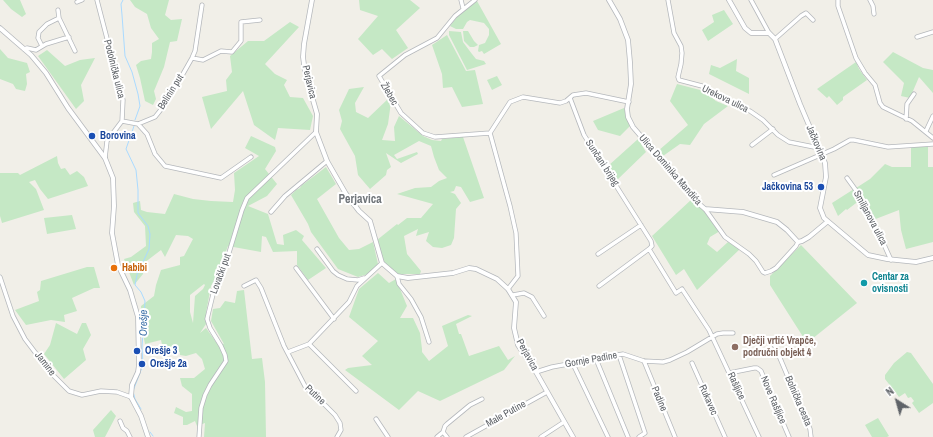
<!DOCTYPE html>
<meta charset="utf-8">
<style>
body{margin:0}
#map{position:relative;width:933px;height:437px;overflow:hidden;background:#f1efe8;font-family:"Archivo Narrow",sans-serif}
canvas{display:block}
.north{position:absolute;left:877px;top:381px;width:40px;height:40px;-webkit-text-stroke:3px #fff;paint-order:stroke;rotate:323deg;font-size:11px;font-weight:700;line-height:16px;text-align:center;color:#5f6368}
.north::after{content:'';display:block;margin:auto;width:14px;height:18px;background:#5f6368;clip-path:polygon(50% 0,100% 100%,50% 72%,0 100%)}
</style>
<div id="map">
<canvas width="933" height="437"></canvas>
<div class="north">N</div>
</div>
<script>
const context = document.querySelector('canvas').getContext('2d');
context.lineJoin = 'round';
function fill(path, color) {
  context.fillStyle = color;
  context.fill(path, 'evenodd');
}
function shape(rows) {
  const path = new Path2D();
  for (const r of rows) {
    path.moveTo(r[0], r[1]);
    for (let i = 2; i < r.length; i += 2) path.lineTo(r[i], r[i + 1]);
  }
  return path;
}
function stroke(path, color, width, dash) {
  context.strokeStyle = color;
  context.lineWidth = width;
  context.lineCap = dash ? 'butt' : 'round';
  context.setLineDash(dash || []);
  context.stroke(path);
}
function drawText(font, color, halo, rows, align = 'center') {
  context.font = font + ' "Archivo Narrow",sans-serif';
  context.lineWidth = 4;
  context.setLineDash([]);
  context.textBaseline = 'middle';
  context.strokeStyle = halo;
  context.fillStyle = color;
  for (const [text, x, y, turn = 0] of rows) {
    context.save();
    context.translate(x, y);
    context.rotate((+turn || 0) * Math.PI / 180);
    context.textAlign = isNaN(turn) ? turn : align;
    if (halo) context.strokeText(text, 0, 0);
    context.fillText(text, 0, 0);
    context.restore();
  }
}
fill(shape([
 [3,0,20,0,26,14,22,17,11,9],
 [130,0,169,0,165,15,171,20,182,19,177,41,170,42,164,67,154,91,156,99,153,105,145,101,140,78,136,65,141,61,151,59,152,52,152,43,159,39,151,28,147,14,135,7],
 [359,0,410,0,420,8,396,30,408,48,392,59,382,49,373,55,358,39,378,16,360,10],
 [477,1,501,44,484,54,482,51,479,52,478,51,479,45,485,43,489,35,489,29,484,23,470,20,467,22,463,29,456,29,450,26,460,13],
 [724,10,733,24,708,41,702,30,714,22,712,15],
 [290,22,299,27,265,64,275,74,287,80,284,85,290,97,303,98,313,116,310,130,278,128,275,140,254,125,243,91,211,129,202,97,227,91,226,80,232,72,230,56,248,41,264,41],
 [449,31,461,32,463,42,472,54,476,59,484,61,486,64,467,70,449,35],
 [463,31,468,31,474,41,478,45,474,47,470,47,464,41],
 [447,35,466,71,475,70,483,104,462,107,452,87,443,88,442,74,432,45],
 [0,49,8,58,27,63,30,72,26,74,27,84,25,91,16,89,13,84,0,79],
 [47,50,65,66,80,60,95,58,81,85,84,101,76,109,38,56],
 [893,52,923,68,933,70,933,93,919,77,910,98,901,96,904,83,883,62],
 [737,59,736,71,749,78,749,94,709,74,711,65,720,68],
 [856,62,859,69,867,80,843,97,843,100,837,105,829,96,827,98,817,89],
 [497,76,502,85,492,90,487,80],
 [677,84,704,91,716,101,728,106,704,124,690,145,680,144,663,156,658,151,688,125,670,101],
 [364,87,355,103,356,112,368,118,389,98,391,102,388,124,382,140,395,141,394,127,399,116,423,136,432,140,441,141,442,139,463,137,484,198,470,202,461,187,456,186,454,191,450,192,455,194,461,203,456,209,454,238,451,245,442,248,433,247,426,241,429,232,416,236,418,229,404,236,407,254,421,271,420,274,398,274,384,263,377,240,397,224,398,225,407,218,421,218,433,204,397,194,415,188,431,187,439,181,447,178,439,170,434,157,431,146,419,141,394,155,397,159,417,152,418,154,401,163,386,153,391,167,387,170,386,175,370,189,358,175,355,156,340,129,342,121,339,110,349,89],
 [624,108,630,126,620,136,598,130,593,121],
 [251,136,275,147,276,151,265,169,277,184,267,196,248,206,268,214,277,244,284,245,283,235,296,230,304,236,302,240,326,268,308,280,297,265,297,251,273,252,266,237,262,236,261,252,228,246,225,254,224,254,220,263,223,264,211,286,206,313,206,324,200,333,206,328,216,342,224,344,211,321,213,309,220,308,225,301,235,303,237,291,244,290,252,359,262,358,265,382,266,437,204,437,205,423,197,426,195,421,187,425,183,425,183,417,174,413,176,407,186,412,192,411,192,394,182,386,180,378,194,378,205,369,202,359,196,353,186,356,180,355,180,352,165,351,163,349,161,340,145,344,142,329,141,306,154,296,156,285,161,270,180,265,180,257,184,256,193,239,188,236,176,235,165,257,161,250,144,263,143,274,134,285,124,259,131,257,146,246,145,226,134,212,133,203,140,201,141,210,147,212,165,214,174,194,193,199,211,201,233,202,235,190,234,173,259,156,245,148],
 [204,284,205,285,203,289,195,296,193,323,190,312,190,295],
 [638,139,646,152,617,180,608,166],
 [928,145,928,167,933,167,933,242,906,249,901,230,899,210,873,220,856,188,870,179,885,164,892,167,911,167,911,146],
 [57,156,58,163,61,169,65,168,70,175,77,171,84,177,88,186,48,199,40,189,35,180,29,182,36,189,44,210,2,223,0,216,0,173,18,173,20,175],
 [326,167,336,184,317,199,339,238,349,250,359,249,373,242,378,264,368,274,358,277,338,269,311,232,308,224,291,195,296,190,300,188,301,186],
 [854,189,860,200,847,210,846,209,838,216,832,203],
 [692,199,707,213,720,231,710,237,707,244,717,252,728,242,740,249,697,290,684,269,676,275,652,236],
 [72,215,76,229,47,234,44,218],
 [801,245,857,303,807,343,770,285,770,276],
 [87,267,94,267,100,288,94,288,72,298,77,311,64,315,65,322,51,320,26,325,15,310,39,301,37,292,40,290,41,281],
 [378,273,389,283,396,279,407,306,400,318,413,318,420,333,422,349,422,352,429,361,448,346,442,326,468,315,472,316,456,324,459,334,461,334,469,356,499,346,508,360,515,356,504,370,440,401,418,391,399,410,345,370,348,368,372,365,362,356,378,341,349,317,359,289],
 [56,323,77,334,82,323,86,323,91,335,83,349,86,360,64,379,44,354,50,345],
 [907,352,911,353,933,384,933,403,919,413,912,403,914,401,911,397,908,398,905,393,899,397,885,379,885,375,894,363],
 [111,410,116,416,105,437,95,437,93,430],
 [878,418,889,436,887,437,872,437,865,425]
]), '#c5e8c5');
stroke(shape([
 [123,0,121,4,122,15,125,56,132,72,138,94,140,106,135,120],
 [134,126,126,149,136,170,138,190,138,213,148,226,150,234,149,249,137,275,135,285,141,292,145,301,142,347,143,365,133,391,135,399,141,409],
 [150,432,153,436]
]), '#aadaff', 1);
const minor = shape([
 [97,0,123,100,122,121,107,141,105,158],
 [461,0,463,8],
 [475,0,455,16,437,38,405,55,379,76,401,113,423,133,435,137,490,133,510,102,523,97,560,103,566,101,573,95,586,93,629,102],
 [668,0,674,33,681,46,682,53,681,64,678,77,679,80,702,86,720,98,750,111,763,120,778,135,789,142,814,147,819,149],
 [751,0,769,33],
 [838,0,838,6,856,58,865,73,875,85,880,103,883,107,912,121,933,138],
 [870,0,873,6,874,14],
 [77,2,82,0],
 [58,10,59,18,75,51],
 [917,37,933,32],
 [775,39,801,16,806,13,813,20],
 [42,46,38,38,39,32,47,24,59,18],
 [24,49,27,48,36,50,46,44,69,37],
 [192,58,203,60,221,51,232,52,241,41,241,22,260,20],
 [570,98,584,135,651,241,652,246,649,249,676,293,682,289,709,330,759,437],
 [906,119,907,104,914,94],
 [122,121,138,124,155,117,167,102,192,58,195,51,202,5],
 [138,124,147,134,155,154,165,166,221,178,251,157],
 [926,131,933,116],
 [490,133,510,206,516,233,518,276,508,289],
 [752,145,773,129],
 [774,175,834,149,850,140,854,140,888,147,933,144],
 [847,178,855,189,871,216,891,260],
 [705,209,725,237,749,254,756,261,763,272,765,273,771,271,776,268,796,246,798,242],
 [271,212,285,196,327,161],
 [317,249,333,271,338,275,347,279,358,280,364,278],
 [598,254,641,225],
 [296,268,334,319],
 [397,276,399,284,411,299,421,317,429,342],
 [0,277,13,316,25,339,50,372,69,391,82,395,101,391,117,392,131,397],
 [244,286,256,280,261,288,284,346,306,388,326,406,335,415,340,423,341,430,337,437],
 [599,286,649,249],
 [513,295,524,293,532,297,544,316],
 [309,344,356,391],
 [774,344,810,429,811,437],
 [288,352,309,344,349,302,357,286,382,263],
 [619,355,645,433,639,437],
 [596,359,628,437],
 [644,361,675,437],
 [692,363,725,437],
 [573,364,608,437],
 [536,372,552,367,623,354,644,361,663,362,670,360,687,352,717,334,723,333,733,333],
 [729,373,754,368,757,368,761,371,789,437],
 [376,419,388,437],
 [120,421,123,428,127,431,130,437],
 [443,432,445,426,447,424,470,405,482,399],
 [199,437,201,408,205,395,210,385,226,361,225,355,221,346,210,328,207,319,216,282,228,256,242,210,247,198,316,132],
 [437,437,443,432,447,437],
 [466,437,547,392],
 [541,437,564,422]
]);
const tertiary = shape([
 [312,0,304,44,303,57,305,72,317,114,316,132,327,161,346,194,359,211,370,221,382,263,397,276,408,278,453,273,469,268,476,269,497,279,508,289,516,302,514,328,518,345,536,372,573,437],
 [609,0,620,19,628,40,630,62,631,84,627,109,628,117,633,127,699,204,705,209,743,212,777,222,787,230,798,242,802,241,809,237,827,222],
 [729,0,745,28,751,33,769,33,775,39,800,104,825,163,826,177,820,208,824,218,868,255,887,259,916,262,933,258],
 [0,28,31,55,46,73,68,108,105,158,113,178,114,206,112,233,118,265,130,290,138,317,139,365,138,372,132,385,131,397,141,416,148,437]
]);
stroke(minor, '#b5b8bc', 5);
stroke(tertiary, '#b5b8bc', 5.5);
stroke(minor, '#fff', 3.5);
stroke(tertiary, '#fff', 4);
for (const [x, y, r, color] of [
 [92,136,4,"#1a4fb4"],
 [821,187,4,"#1a4fb4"],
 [114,268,4,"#e8710a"],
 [864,283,4,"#0f9aa8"],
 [735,347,4,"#8d6e63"],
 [137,351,4,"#1a4fb4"],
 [142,364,4,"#1a4fb4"]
]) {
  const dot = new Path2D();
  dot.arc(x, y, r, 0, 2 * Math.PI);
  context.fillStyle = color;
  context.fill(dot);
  stroke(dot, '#fff', 1.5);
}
drawText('10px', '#5f6368', '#fff', [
 ["Podolnička ulica",114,69,76],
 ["Perjavica",309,82,77],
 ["Belinin put",171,92,-58],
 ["Žlebec",389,94,60],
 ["Urekova ulica",725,99,26],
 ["Jačkovina",816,143,67],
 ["Sunčani brijeg",602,163,57],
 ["Ulica Dominika Mandića",670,170,49],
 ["Smiljanova ulica",870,218,62],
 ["Lovački put",221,274,-70],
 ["Perjavica",527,355,61],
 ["Gornje Padine",591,360,-10],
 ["Jamine",45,364,52],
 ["Rašljice",736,386,65],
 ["Putine",315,395,44],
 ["Padine",659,399,67],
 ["Rukavec",708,400,66],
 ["Nove Rašljice",773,400,67],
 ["Bolnička cesta",798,401,67],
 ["Male Putine",506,414,-29]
]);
drawText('bold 10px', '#164399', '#fff', [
 ["Borovina",100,136],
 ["Jačkovina 53",813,187,"right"],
 ["Orešje 3",145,351],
 ["Orešje 2a",150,364]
], 'left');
drawText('bold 10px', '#c56008', '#fff', [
 ["Habibi",122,268]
], 'left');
drawText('bold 10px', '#0d838f', '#fff', [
 ["Centar za",872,277],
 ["ovisnosti",872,289]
], 'left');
drawText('bold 10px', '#785e54', '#fff', [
 ["Dječji vrtić Vrapče,",743,341],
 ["područni objekt 4",743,353]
], 'left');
drawText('italic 11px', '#4174aa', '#fff', [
 ["Orešje",144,323,-89]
]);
drawText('bold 12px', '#70757a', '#fff', [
 ["Perjavica",360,200]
]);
</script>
